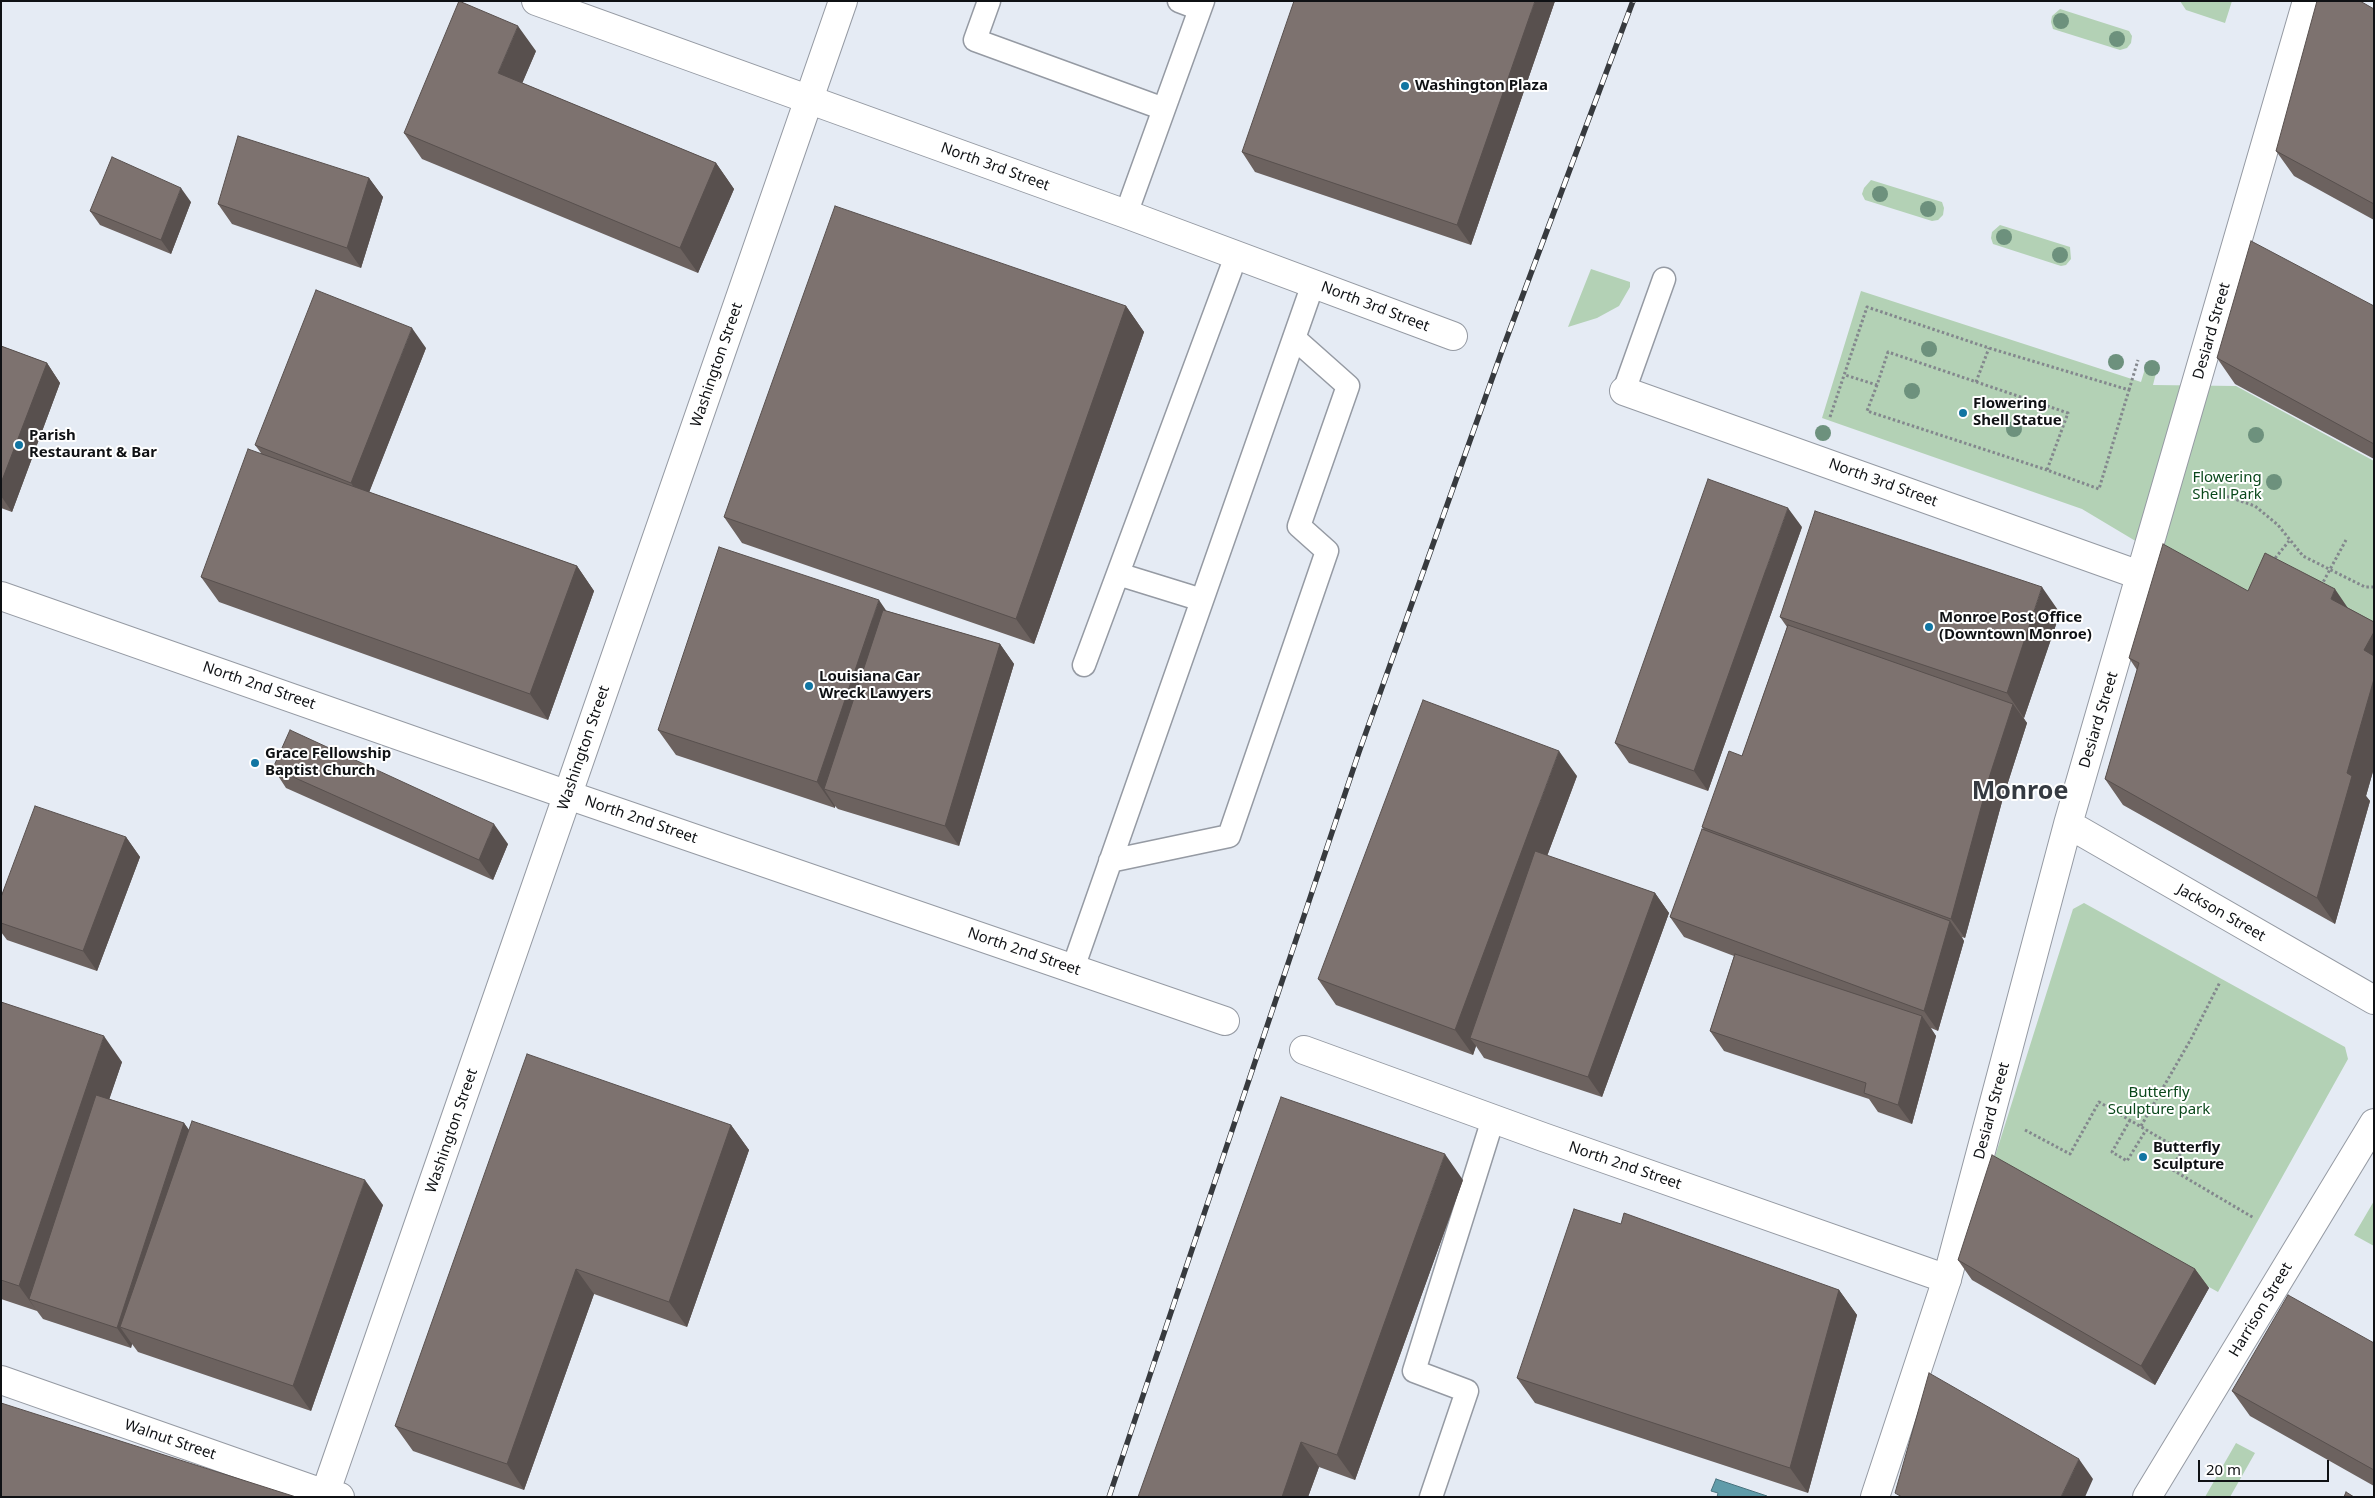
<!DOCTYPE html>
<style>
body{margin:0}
#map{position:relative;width:2375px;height:1498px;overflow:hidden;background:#e5ebf4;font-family:"Noto Sans",sans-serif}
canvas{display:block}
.frame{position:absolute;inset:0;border:2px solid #0f1114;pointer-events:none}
.scale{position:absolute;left:2198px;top:1460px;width:131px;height:22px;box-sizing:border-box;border:2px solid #0f1114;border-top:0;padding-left:6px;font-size:15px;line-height:18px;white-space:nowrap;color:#0f1114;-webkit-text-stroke:4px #fff;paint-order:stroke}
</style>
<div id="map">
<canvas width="2375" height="1498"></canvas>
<div class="frame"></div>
<div class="scale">20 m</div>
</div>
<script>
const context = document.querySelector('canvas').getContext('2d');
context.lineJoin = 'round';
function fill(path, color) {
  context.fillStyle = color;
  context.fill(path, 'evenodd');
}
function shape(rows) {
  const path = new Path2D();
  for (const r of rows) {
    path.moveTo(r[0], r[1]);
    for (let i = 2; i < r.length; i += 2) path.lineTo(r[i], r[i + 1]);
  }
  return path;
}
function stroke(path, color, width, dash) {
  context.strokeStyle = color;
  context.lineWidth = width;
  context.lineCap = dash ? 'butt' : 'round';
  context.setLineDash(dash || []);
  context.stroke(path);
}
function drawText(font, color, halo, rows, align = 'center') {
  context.font = font + ' "Noto Sans",sans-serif';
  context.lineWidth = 4;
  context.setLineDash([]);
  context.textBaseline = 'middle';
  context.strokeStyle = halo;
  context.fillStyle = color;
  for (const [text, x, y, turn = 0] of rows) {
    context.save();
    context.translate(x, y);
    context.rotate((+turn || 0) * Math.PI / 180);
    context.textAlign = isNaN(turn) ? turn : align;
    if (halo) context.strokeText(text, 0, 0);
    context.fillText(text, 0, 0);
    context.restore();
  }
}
fill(shape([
 [2180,1,2232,1,2225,23,2186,10],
 [2060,9,2129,31,2132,36,2131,43,2127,48,2120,50,2053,29,2051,22,2052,16],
 [1871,180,1942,202,1944,208,1943,215,1938,220,1932,221,1865,200,1862,194,1864,188],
 [2000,225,2070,247,2071,259,2066,265,2061,266,1993,244,1991,238,1992,232],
 [1591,269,1630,282,1630,287,1619,306,1597,318,1568,327],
 [1861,291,2141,382,2147,362,2158,365,2153,385,2236,386,2374,461,2374,636,2264,613,2179,567,2082,509,1822,418],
 [2084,903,2345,1047,2348,1059,2218,1292,1992,1166,2073,909],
 [2374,1201,2374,1246,2354,1235],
 [2236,1443,2255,1453,2230,1497,2205,1497]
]), '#b3d1b5');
const water = shape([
 [1716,1479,1767,1496,1767,1497,1717,1497,1718,1493,1711,1491,1716,1479]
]);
fill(water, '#609caa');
stroke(water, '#48727d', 1);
const lane = shape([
 [989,1,975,40,1164,109],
 [1179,1,1200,9],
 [1126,214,1203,1],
 [1624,391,1664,279],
 [1118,574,1202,600],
 [1084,665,1236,256],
 [1110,861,1229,836,1327,551,1299,526,1348,386,1294,338],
 [1073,968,1313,284],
 [1431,1497,1467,1391,1414,1371,1493,1119]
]);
const street = shape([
 [536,1,1126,214,1453,336],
 [1624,391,2142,576],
 [1,596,568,795,1225,1021],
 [1304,1050,1543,1137,1947,1279],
 [2147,1497,2374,1123]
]);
const secondary = shape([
 [2068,824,2374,1000],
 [1,1380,325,1494,340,1497],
 [325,1494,843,1],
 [1875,1497,1947,1279,2068,824,2307,1]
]);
stroke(lane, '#959aa3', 25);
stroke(street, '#959aa3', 30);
stroke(secondary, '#959aa3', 30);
stroke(shape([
 [1976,382,1989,348],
 [1877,385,1867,411,2047,470],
 [2129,390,2138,360],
 [1830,417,1867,307,1989,348,2129,390,2099,489,2047,470,2068,413,1888,352,1877,385,1845,375],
 [2208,490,2255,506,2278,525,2303,556,2365,587,2374,587],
 [2272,562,2289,541],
 [2321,586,2346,540],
 [2130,1120,2112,1152,2127,1161,2146,1130],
 [2141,1126,2191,1039,2220,982],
 [2025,1130,2070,1154,2099,1102,2182,1151,2171,1169,2254,1218]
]), '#83878d', 3, [2.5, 2.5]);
stroke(lane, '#fff', 22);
stroke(street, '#fff', 28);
stroke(secondary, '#fff', 28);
const rail = shape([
 [1109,1497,1359,752,1503,348,1633,1]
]);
stroke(rail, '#373a3e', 5.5);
stroke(rail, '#fff', 4, [11]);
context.fillStyle = '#6d917d';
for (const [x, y] of [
 [2061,21],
 [2117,39],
 [1880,194],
 [1928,209],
 [2004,237],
 [2060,255],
 [1929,349],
 [2116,362],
 [2152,368],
 [1912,391],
 [2014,429],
 [1823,433],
 [2256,435],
 [2274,482]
]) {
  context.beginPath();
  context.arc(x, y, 8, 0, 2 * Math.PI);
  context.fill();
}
fill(shape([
 [1555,1,1471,245,1255,172,1242,152],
 [2374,9,2374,220,2294,176,2276,151],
 [536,51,522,83,716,163,734,189,698,273,422,159,404,133],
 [369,178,383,197,361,268,232,224,218,204],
 [191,202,171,254,100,225,90,211],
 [1126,306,1144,332,1034,644,742,543,724,517],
 [2374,306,2374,459,2235,384,2217,358],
 [1,346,47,363,60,383,12,512,1,508],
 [426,348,369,492,577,566,594,591,548,720,219,602,201,577,261,453,255,445],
 [1802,527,1708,791,1629,763,1615,743],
 [2348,608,2374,622,2374,768,2366,796,2370,801,2335,924,2123,805,2105,779,2137,670,2129,658],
 [887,611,1000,644,1014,664,959,846,838,809,835,806,835,808,676,755,658,730],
 [2060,613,2024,718,2023,717,2027,723,2003,798,1965,938,1962,937,1964,941,1938,1031,1931,1028,1936,1036,1912,1124,1878,1112,1869,1099,1724,1051,1710,1031,1734,956,1684,937,1670,917,1704,830,1702,827,1742,756,1787,627,1780,617],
 [273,768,508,844,493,880,286,788],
 [1577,776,1547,856,1655,893,1669,913,1602,1097,1484,1058,1476,1046,1473,1055,1336,1005,1318,979],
 [126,837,140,857,97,971,7,940,1,932,1,897],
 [1,1002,122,1062,109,1099,184,1123,189,1130,383,1205,311,1411,138,1352,132,1344,131,1348,43,1319,37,1311,1,1299],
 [731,1125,749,1150,687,1327,594,1294,524,1490,413,1451,395,1426],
 [1463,1180,1355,1480,1319,1467,1308,1497,1138,1497],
 [1621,1224,1839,1290,1857,1315,1808,1493,1535,1403,1517,1378],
 [1958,1260,2195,1269,2209,1288,2155,1385,1972,1280],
 [2374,1343,2374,1486,2250,1416,2232,1391]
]), '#6c625f');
fill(shape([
 [1535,1,1555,1,1471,245,1457,225],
 [518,26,536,51,516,98,498,73],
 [716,163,734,189,698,273,680,248],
 [369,178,383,197,361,268,347,248],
 [181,188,191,202,171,254,161,240],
 [1126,306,1144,332,1034,644,1016,619],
 [412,328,426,348,365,503,351,483],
 [47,363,60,383,12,512,1,496,1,483],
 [1788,508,1802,527,1708,791,1694,771],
 [577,566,594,591,548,720,530,694],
 [2042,587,2060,613,2024,718,2007,693],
 [2335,589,2352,614,2331,599],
 [879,600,896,625,824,789,835,806,835,808,817,782],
 [2374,632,2374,665,2364,650],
 [1000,644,1014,664,959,846,945,826],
 [2374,679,2374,768,2366,796,2370,801,2335,924,2317,898,2347,773],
 [2013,704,2027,723,2003,798,1965,938,1951,919,1989,778],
 [1559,751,1577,776,1478,1041,1470,1038,1476,1046,1473,1055,1455,1030],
 [494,824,508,844,493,880,479,860],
 [126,837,140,857,97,971,83,951],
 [1655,893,1669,913,1602,1097,1588,1077],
 [1950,921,1964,941,1938,1031,1924,1011],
 [1922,1016,1936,1036,1912,1124,1898,1105],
 [104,1036,122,1062,40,1303,29,1299,37,1311,19,1286],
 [184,1123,198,1143,120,1327,132,1344,131,1348,117,1328],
 [731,1125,749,1150,687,1327,669,1302],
 [1445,1154,1463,1180,1355,1480,1337,1455],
 [365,1180,383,1205,311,1411,293,1386],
 [576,1269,594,1294,524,1490,507,1464],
 [2195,1269,2209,1288,2155,1385,2141,1366],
 [1839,1290,1857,1315,1808,1493,1790,1468],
 [1301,1442,1319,1467,1308,1497,1282,1497],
 [2079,1459,2093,1479,2085,1497,2061,1497]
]), '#58504e');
const building = shape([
 [459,1,518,26,498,73,716,163,680,248,404,133,459,1],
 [1294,1,1535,1,1457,225,1242,152,1294,1],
 [2317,1,2360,1,2374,9,2374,204,2276,151,2317,1],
 [238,136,369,178,347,248,218,204,238,136],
 [112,157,181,188,161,240,90,211,112,157],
 [835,206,1126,306,1016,619,724,517,835,206],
 [2251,241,2374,306,2374,444,2217,358,2251,241],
 [316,290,412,328,351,483,255,445,316,290],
 [1,346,47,363,1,483,1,346],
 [248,449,577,566,530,694,201,577,248,449],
 [1708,479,1788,508,1694,771,1615,743,1708,479],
 [1815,511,2042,587,2007,693,1780,617,1815,511],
 [2163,544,2248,591,2265,553,2335,589,2331,599,2374,622,2374,632,2364,650,2374,656,2374,679,2347,773,2352,776,2317,898,2105,779,2139,663,2129,658,2163,544],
 [719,547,879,600,817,782,658,730,719,547],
 [883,610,1000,644,945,826,824,789,883,610],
 [1788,625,2013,704,1989,778,1951,919,1702,827,1729,751,1742,756,1788,625],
 [1423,700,1559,751,1455,1030,1318,979,1423,700],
 [290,730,494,824,479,860,273,768,290,730],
 [35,806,126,837,83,951,1,923,1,897,35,806],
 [1702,829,1950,921,1924,1011,1670,917,1702,829],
 [1535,851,1655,893,1588,1077,1470,1038,1535,851],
 [1735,954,1922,1016,1898,1105,1864,1093,1866,1083,1710,1031,1735,954],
 [1,1002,104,1036,19,1286,1,1280,1,1002],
 [527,1054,731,1125,669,1302,576,1269,507,1464,395,1426,527,1054],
 [96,1095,184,1123,117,1328,29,1299,96,1095],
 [1281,1097,1445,1154,1337,1455,1301,1442,1282,1497,1138,1497,1281,1097],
 [192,1121,365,1180,293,1386,120,1327,192,1121],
 [1992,1155,2195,1269,2141,1366,1958,1260,1992,1155],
 [1574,1209,1621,1224,1624,1213,1839,1290,1790,1468,1517,1378,1574,1209],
 [2288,1295,2374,1343,2374,1470,2232,1391,2288,1295],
 [1929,1373,2079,1459,2061,1497,1902,1497,1895,1493,1929,1373],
 [1,1403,296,1497,1,1497,1,1403],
 [2346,1492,2354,1497,2344,1497,2346,1492]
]);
fill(building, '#7d726f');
stroke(building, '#58504e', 1);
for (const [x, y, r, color] of [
 [1405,86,5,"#1175a2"],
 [1963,413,5,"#1175a2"],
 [19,445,5,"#1175a2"],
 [1929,627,5,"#1175a2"],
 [809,686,5,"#1175a2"],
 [255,763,5,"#1175a2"],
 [2143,1157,5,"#1175a2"]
]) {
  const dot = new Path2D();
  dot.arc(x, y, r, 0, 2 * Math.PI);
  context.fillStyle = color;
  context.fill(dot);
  stroke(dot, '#fff', 2);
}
drawText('bold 15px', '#0f1114', '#fff', [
 ["Washington Plaza",1415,86],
 ["Flowering",1973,404],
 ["Shell Statue",1973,421],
 ["Parish",29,436],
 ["Restaurant & Bar",29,453],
 ["Monroe Post Office",1939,618],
 ["(Downtown Monroe)",1939,635],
 ["Louisiana Car",819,677],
 ["Wreck Lawyers",819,694],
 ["Grace Fellowship",265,754],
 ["Baptist Church",265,771],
 ["Butterfly",2153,1148],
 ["Sculpture",2153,1165]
], 'left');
drawText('15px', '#0f1114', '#fff', [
 ["North 3rd Street",995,167,20],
 ["North 3rd Street",1375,307,21],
 ["Desiard Street",2212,331,-74],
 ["Washington Street",717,365,-71],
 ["North 3rd Street",1883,483,20],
 ["North 2nd Street",259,686,19],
 ["Desiard Street",2099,720,-73],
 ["Washington Street",584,748,-71],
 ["North 2nd Street",641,820,19],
 ["Jackson Street",2221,913,30],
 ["North 2nd Street",1024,952,19],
 ["Desiard Street",1992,1111,-75],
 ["Washington Street",452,1131,-71],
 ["North 2nd Street",1625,1166,19],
 ["Harrison Street",2261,1310,-59],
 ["Walnut Street",170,1440,19]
]);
drawText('15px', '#0a481b', '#fff', [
 ["Flowering",2227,478],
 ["Shell Park",2227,495],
 ["Butterfly",2159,1093],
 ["Sculpture park",2159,1110]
]);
drawText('bold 25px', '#353a41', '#fff', [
 ["Monroe",2020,792]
]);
</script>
